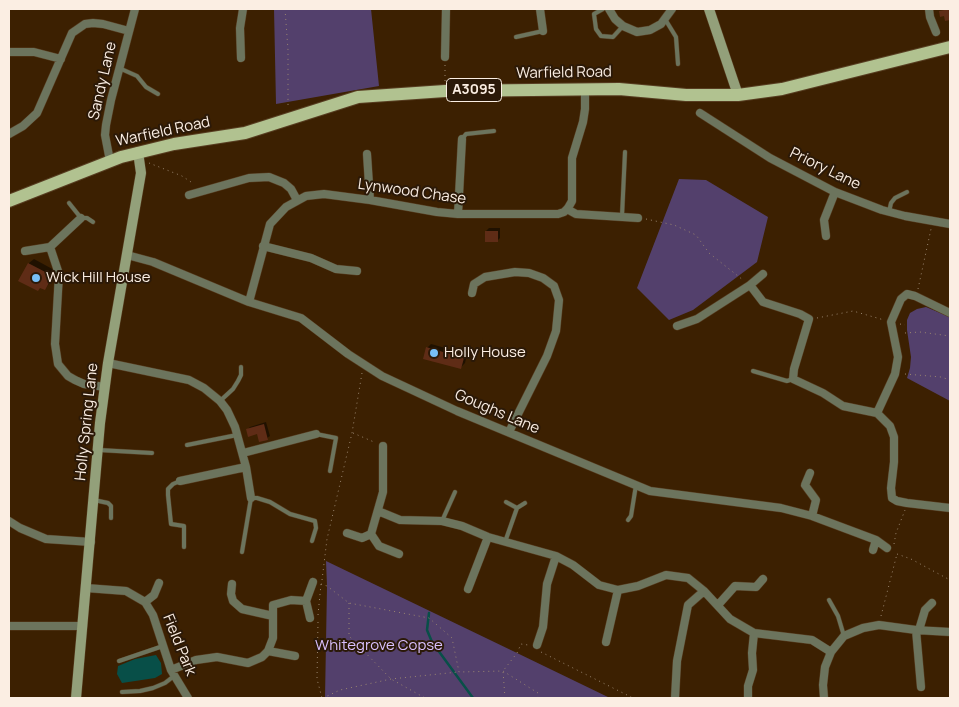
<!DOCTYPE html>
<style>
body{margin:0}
#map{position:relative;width:959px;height:707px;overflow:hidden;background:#3c2001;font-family:Manrope,sans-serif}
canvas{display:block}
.frame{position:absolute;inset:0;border:10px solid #fbeee3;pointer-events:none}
</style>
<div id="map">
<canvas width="959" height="707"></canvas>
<div class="frame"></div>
</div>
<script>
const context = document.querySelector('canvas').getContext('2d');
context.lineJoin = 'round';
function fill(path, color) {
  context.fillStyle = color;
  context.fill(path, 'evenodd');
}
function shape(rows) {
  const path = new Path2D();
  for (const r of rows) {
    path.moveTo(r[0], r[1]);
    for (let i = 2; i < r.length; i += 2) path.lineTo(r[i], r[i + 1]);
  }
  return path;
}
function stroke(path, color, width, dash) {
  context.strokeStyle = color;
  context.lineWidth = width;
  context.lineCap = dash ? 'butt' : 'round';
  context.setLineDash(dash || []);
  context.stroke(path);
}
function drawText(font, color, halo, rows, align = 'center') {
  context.font = font + ' Manrope,sans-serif';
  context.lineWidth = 4;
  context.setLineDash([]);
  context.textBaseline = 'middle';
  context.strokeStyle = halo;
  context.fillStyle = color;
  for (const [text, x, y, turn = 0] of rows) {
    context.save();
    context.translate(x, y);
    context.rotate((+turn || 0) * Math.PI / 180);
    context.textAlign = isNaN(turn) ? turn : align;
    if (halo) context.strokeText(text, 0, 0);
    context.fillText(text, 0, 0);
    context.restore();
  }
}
fill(shape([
 [274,9,371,9,379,86,276,104],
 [679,179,706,180,768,217,757,262,693,310,669,320,637,288],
 [926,307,950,317,950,401,907,378,910,368,911,357,907,330,907,320,910,313,917,309],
 [326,561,517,653,610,698,325,698,327,586]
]), '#53406c');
fill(shape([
 [156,655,161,663,162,674,155,678,122,683,117,674,118,666,135,659]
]), '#084f48');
fill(shape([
 [489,228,500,228,500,238,498,240,486,231],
 [34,259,56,271,49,284,45,289,20,280,29,263],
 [431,344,467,354,465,363,460,368,427,348],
 [266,422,270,436,267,438,258,433,247,430,250,427]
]), '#0007');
stroke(shape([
 [429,613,427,630,432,642,473,698]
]), '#084f48', 2.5);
fill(shape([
 [950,9,950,20,945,21,944,16,940,17,939,11],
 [485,231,498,231,498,242,485,242],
 [28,263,53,276,45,290,40,288,38,291,18,281],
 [426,347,464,358,461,369,423,359],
 [264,424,268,440,259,442,257,434,248,437,246,429]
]), '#5f2c16');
const lane = shape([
 [603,9,594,14,596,29,601,36,613,37,623,26],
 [665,19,676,37,678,64],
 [516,37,543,31],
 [119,68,137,76,146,87,158,94],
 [462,139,466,134,494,131],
 [69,203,81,218,87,218,93,222],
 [889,212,891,203,895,198,907,192],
 [622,216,625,152],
 [753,371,787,381,793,379],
 [220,401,233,389,238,381,241,375,241,367],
 [316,434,336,438,330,471],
 [187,445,237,435],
 [99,450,152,453],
 [180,481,173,484,168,489,168,495,171,524,184,526,184,547],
 [94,500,108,503,111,506,111,518],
 [506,502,517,508],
 [628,520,631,516,636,485],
 [442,521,455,492],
 [505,542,517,508,525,503],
 [242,552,251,498,257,498,270,502,290,514,315,521,316,528,312,541],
 [829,600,838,616,844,636],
 [119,661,163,646],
 [122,692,140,691,153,688,165,683,174,676]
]);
const street = shape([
 [540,9,543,31],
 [609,9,615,19,623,26,637,32,650,30,661,24,672,9],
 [929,9,930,17,936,32],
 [9,52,34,52,61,59],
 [445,57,446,9],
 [241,58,240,28,243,9],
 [700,113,770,158,835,192,882,210,905,216,950,224],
 [9,134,23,126,37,113,72,33,85,24,93,23,103,24,129,31],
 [367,154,370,200],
 [110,161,105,135,106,125,111,100,135,9],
 [189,195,249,178,269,177,284,183,291,189,297,200],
 [567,209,576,214,638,218],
 [458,214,462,139],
 [826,236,824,220,835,192],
 [263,246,311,258,336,269,357,271],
 [50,247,59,274,55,344,58,364,68,376,75,380,84,384,105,387],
 [25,251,50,247,81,218],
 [127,255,153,262,249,302,301,318,348,354,382,376,457,411,650,491,781,508,812,516,876,540,887,548],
 [750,285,763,302,800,314,809,319,794,369,793,379,823,393,843,406,877,413],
 [472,293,474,284,485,277,515,272,529,273,543,278,554,286,559,300,556,331,547,356,509,432],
 [249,302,270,224,286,207,306,196,324,194,370,200,437,212,458,214,558,214,564,212,568,208,572,201,572,158,583,122,585,109,585,90],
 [677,326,697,319,750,285,763,274],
 [108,363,189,380,204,388,220,401,227,410,235,427,246,467,251,498],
 [877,413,895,374,898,357,891,322,901,299,907,294,915,296,950,313],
 [877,413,890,426,894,437,894,462,891,488,892,498,897,501,907,503,950,508],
 [383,446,383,492,371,534,379,546,399,554],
 [243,453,316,434],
 [810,473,805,485,816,500,812,516],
 [180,481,246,467],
 [378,511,400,520,442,521,462,526,488,537,556,556,573,565,599,585,618,590,638,586,666,575,688,578,704,591,730,619,754,633,812,640,831,652],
 [9,521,20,528,46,539,91,542],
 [347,533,362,538,371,534],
 [873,550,876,540],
 [232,584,231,594,233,601,242,609,273,616],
 [86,588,126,591,145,602,153,615,171,670,188,698],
 [468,589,488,537],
 [306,601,310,618],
 [145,602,154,595,159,583],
 [718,605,735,586,756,587,763,579],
 [9,626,83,626],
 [916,630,921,687],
 [919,630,925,610,932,603],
 [606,642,618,590],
 [537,645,543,627,547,584,556,556],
 [268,651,295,656],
 [171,670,196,660,217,657,248,663,262,657,268,651,273,638,273,605,291,600,306,601,313,582],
 [675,698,677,661,688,605,704,591],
 [748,698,748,686,753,670,752,653,754,633],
 [824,698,823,685,825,667,831,652,844,636,863,628,879,625,916,630,950,632]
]);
const secondary = shape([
 [709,9,738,95],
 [76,698,100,423,108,363,141,173,138,152]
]);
const primary = shape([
 [9,201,121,157,174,144,245,133,358,97,445,91,619,89,686,95,738,95,782,89,950,47]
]);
stroke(lane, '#573d21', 5);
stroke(street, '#573d21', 9);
stroke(secondary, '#573d21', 11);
stroke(primary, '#573d21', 14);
stroke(shape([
 [285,9,288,50,288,108],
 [445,81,445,65],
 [149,163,182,176,194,184],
 [646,219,674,225,696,235,709,253,743,280],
 [918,289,931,229],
 [817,318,853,311,884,320],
 [900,324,905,325],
 [905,333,920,332,950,336],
 [905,374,941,377,950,380],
 [353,433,374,442],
 [894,544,896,533,905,510],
 [897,554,911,559,950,580],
 [322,580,327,539,352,433,362,373],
 [321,584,327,586,349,603,429,618,452,638,459,672,503,671,538,693,538,698],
 [349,603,349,636,391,679,425,698],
 [318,615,321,584],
 [881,616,897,554],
 [318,622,317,679,322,698],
 [541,652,633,698],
 [323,698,340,690,391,679,458,672],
 [505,698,503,671,517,653,521,644,528,645]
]), '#9a8671', 1, [1, 4]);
stroke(lane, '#6c745d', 4);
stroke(street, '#6c745d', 8);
stroke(secondary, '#93a07a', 10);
stroke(primary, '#b1c290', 12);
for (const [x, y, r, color] of [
 [36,278,5,"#78bff7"],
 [434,353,5,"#78bff7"]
]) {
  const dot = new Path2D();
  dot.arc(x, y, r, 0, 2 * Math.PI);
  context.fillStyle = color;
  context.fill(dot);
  stroke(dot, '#2b1908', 2);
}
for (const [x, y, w] of [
 [474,90,55]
]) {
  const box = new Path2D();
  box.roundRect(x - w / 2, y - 11.5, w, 23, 4);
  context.fillStyle = '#2b1908';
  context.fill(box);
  stroke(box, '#fbeee3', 1);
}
drawText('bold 14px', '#fbeee3', null, [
 ["A3095",474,90]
]);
drawText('15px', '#fbeee3', '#2b1908', [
 ["Warfield Road",564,73,-1],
 ["Sandy Lane",103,81,-77],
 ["Warfield Road",163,132,-12],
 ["Priory Lane",825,169,26],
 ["Lynwood Chase",412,192,8],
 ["Goughs Lane",497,412,23],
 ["Holly Spring Lane",87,422,-84],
 ["Field Park",179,645,68]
]);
drawText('15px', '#fbeee3', '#2b1908', [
 ["Wick Hill House",46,278],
 ["Holly House",444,353]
], 'left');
drawText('15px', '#d9c0fe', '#2b1908', [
 ["Whitegrove Copse",379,646]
]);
</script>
